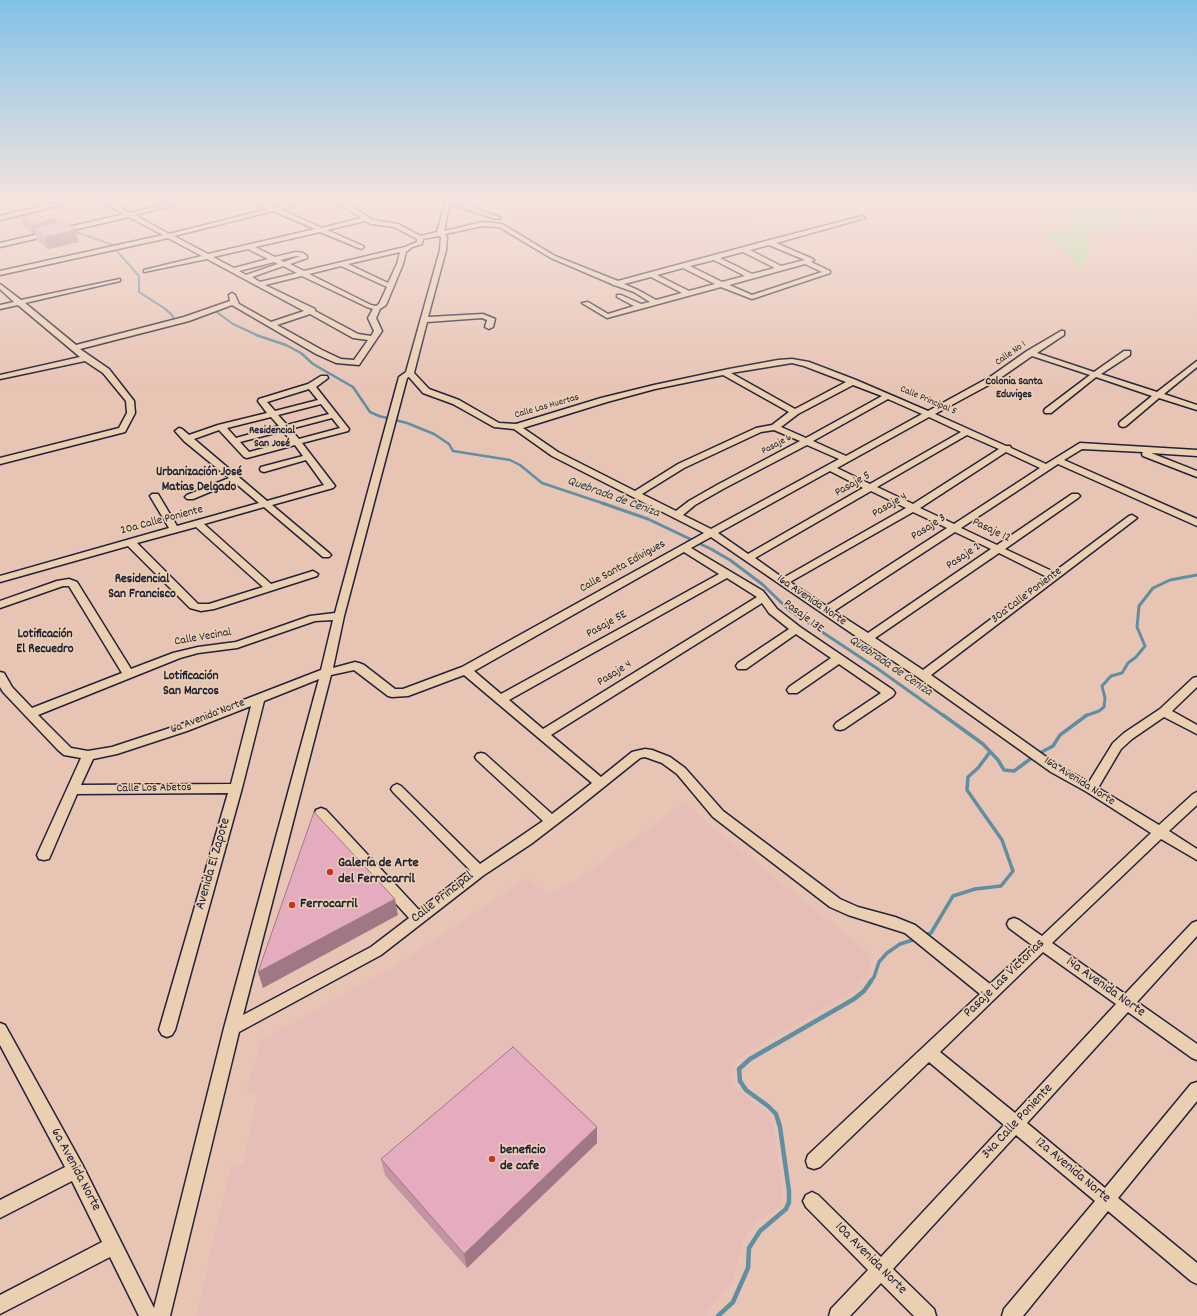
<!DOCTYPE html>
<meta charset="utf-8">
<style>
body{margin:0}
canvas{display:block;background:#e8c4b5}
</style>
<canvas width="1197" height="1316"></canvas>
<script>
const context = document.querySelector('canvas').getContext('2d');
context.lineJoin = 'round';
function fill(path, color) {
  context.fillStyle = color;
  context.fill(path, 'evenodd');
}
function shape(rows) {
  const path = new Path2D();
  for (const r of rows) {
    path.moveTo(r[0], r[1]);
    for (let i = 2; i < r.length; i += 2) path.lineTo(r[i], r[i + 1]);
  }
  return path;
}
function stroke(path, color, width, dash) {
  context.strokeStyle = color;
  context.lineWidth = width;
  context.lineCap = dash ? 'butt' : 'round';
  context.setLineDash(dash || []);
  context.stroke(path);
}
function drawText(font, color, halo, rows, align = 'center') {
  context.font = font + ' Dekko,sans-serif';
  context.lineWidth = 3.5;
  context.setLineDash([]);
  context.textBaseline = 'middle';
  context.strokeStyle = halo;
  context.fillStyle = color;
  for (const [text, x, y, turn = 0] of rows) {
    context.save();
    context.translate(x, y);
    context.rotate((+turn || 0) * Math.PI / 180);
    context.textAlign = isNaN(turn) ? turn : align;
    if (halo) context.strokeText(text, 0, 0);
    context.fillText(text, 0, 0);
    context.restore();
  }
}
fill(shape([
 [539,201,706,201,744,213,777,227,723,253,623,279,611,280,554,254,499,220,519,213,513,211],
 [19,215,30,218,60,230,0,244,0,219],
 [685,802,711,826,863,948,869,956,870,961,868,974,853,991,743,1055,736,1061,732,1069,731,1078,736,1087,767,1113,773,1122,783,1198,778,1208,755,1223,743,1241,733,1281,704,1316,196,1316,231,1164,243,1164,258,1093,246,1093,261,1040,396,966,526,878,547,894,578,879]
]), '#e7bdb8');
fill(shape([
 [1013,201,1197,201,1197,214,1174,215,1174,225,1172,226,1168,226,1159,220,1151,219,1143,221,1147,226,1145,228,1137,227,1134,226,1132,220,1125,218,1121,219,1121,225,1119,226,1090,231,1084,236,1089,245,1088,252,1083,261,1090,267,1075,263,1056,242,1048,237,1046,232,1071,231,1058,214]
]), '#aee0a1');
stroke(shape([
 [0,207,30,217],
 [73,231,113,245],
 [116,250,139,276,139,292,164,308,172,315,175,321],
 [214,310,233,324,259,336]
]), '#608fa2', 2);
stroke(shape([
 [256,335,286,345,301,353,313,364,353,387,370,412,379,416,407,423,434,434,449,444,453,451,510,460,520,465,542,483,605,504]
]), '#608fa2', 2.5);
stroke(shape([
 [602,503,648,519,711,549,730,560,762,584,789,610,878,669,944,716],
 [1085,716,1099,711,1104,707,1105,698,1102,686,1111,676,1122,673,1128,663,1136,657,1145,646,1137,627,1139,606,1153,588,1170,580,1197,575]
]), '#608fa2', 3);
stroke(shape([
 [943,715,983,744,998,760,1004,770,1014,771,1033,757],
 [1038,754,1053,746,1060,735,1087,715],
 [925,935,931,933,953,896,975,889,1001,886,1013,871,1002,840,967,790,968,777,978,768,990,752],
 [870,982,874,977,879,962,887,953,900,944,916,939]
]), '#608fa2', 3.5);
stroke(shape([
 [718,1316,733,1302,748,1268,749,1248,760,1231,786,1209,789,1202,789,1191,780,1127,776,1114,768,1106,746,1090,740,1081,739,1069,750,1059,854,999,864,991,871,981]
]), '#608fa2', 4.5);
const minor = shape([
 [64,201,76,201,0,220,0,216,64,201],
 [101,201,109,201,130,213,178,201,190,201,135,215,169,234,268,209,252,201,261,201,274,207,298,201,309,201,280,209,322,228,361,218,336,201,344,201,373,220,398,224,421,236,437,232,445,203,442,201,453,201,470,206,501,218,496,219,450,204,444,231,483,222,502,224,555,256,618,281,766,241,862,216,865,218,776,243,813,259,814,260,811,262,830,271,830,273,752,299,721,287,607,318,582,303,588,302,608,314,634,306,617,297,617,295,621,295,641,304,650,302,634,292,617,286,613,285,612,284,551,258,499,227,483,226,445,234,447,237,446,250,428,317,483,314,495,319,493,327,489,329,485,327,487,320,482,318,427,322,414,373,429,389,459,400,499,423,516,424,601,398,654,385,729,369,778,360,792,359,809,362,856,380,928,411,990,377,1027,351,1061,331,1064,331,1064,335,1037,353,1094,372,1124,351,1130,351,1130,355,1101,374,1157,392,1197,361,1197,367,1164,394,1197,405,1197,410,1159,398,1126,426,1123,427,1120,426,1119,424,1120,422,1152,396,1096,377,1051,413,1045,413,1044,411,1045,409,1090,375,1032,356,996,381,935,414,1006,446,1010,446,1011,448,1046,464,1080,443,1197,450,1197,456,1151,453,1197,471,1197,477,1143,456,1142,454,1143,452,1082,449,1064,460,1197,519,1197,526,1058,464,961,528,997,545,1072,494,1078,494,1080,496,1078,498,1005,549,1054,572,1129,516,1132,515,1137,518,931,675,1059,766,1089,782,1113,743,1124,733,1160,709,1193,678,1197,677,1197,687,1172,711,1197,725,1197,734,1164,717,1132,739,1121,749,1098,788,1159,825,1193,794,1197,792,1197,805,1169,831,1197,849,1197,860,1161,839,1052,943,1125,994,1192,923,1197,921,1197,936,1137,1002,1197,1044,1197,1060,1192,1058,1128,1012,1027,1123,1105,1188,1191,1084,1197,1082,1197,1101,1118,1198,1197,1263,1197,1284,1191,1281,1108,1211,1023,1316,1002,1316,1004,1309,1095,1201,1016,1135,893,1269,934,1309,936,1316,914,1316,881,1283,850,1316,829,1316,831,1309,868,1270,806,1207,803,1201,806,1195,812,1192,818,1195,881,1257,1004,1125,929,1062,820,1167,814,1169,808,1167,806,1161,808,1155,980,994,905,933,848,915,830,907,713,817,677,774,662,763,645,757,640,758,574,811,531,844,484,875,381,955,239,1032,170,1316,139,1316,110,1257,0,1314,0,1295,102,1242,72,1181,0,1218,0,1200,65,1167,0,1045,0,1023,5,1025,82,1164,154,1308,224,1028,319,679,264,701,242,788,175,1030,172,1035,167,1037,162,1035,159,1030,228,793,77,794,49,859,44,860,39,859,37,855,81,758,64,755,58,750,3,692,0,687,0,672,4,673,12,687,32,708,122,673,69,586,63,586,0,608,0,601,57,581,69,579,77,582,131,669,173,653,198,647,236,642,310,616,335,613,399,377,406,372,440,250,441,237,439,236,423,239,422,244,412,247,406,252,403,264,386,305,380,309,376,318,382,331,359,365,336,363,316,354,232,305,189,321,80,349,109,369,134,401,135,413,125,432,0,464,0,458,119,428,127,413,126,401,103,373,85,361,0,379,0,375,80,357,18,305,0,309,0,305,14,302,0,289,0,284,21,300,120,279,120,281,25,303,76,345,184,317,230,301,229,295,232,293,235,295,239,304,271,322,304,311,207,259,144,272,144,270,202,256,168,238,0,275,0,271,163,235,129,217,0,247,0,243,124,214,101,201],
 [273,211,315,229,208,254,174,236,273,211],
 [365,221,371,224,394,227,417,239,417,242,405,247,304,271,290,264,307,258,307,256,303,253,296,252,275,257,255,247,320,232,361,249,364,247,363,246,327,230,365,221],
 [769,245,805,260,781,266,750,250,769,245],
 [248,249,268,259,234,268,213,257,248,249],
 [400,252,397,264,388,283,348,264,400,252],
 [743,252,775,268,752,274,720,258,743,252],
 [296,256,300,256,284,262,280,260,296,256],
 [714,260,745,276,722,282,690,266,714,260],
 [274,262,278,264,246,275,239,271,274,262],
 [805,264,822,272,752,295,729,285,805,264],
 [283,266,297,273,260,282,252,277,283,266],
 [341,266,387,287,379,304,376,306,371,305,309,274,341,266],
 [683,268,715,284,689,291,657,275,683,268],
 [302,276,367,307,373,309,368,318,374,331,371,336,358,334,315,311,315,309,265,285,302,276],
 [651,277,682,293,656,300,638,290,624,284,651,277],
 [310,314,353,338,368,340,354,360,341,359,322,350,277,325,310,314],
 [792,363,804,366,846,382,795,409,731,373,792,363],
 [723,375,789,412,772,425,756,428,678,464,635,491,558,452,523,428,607,402,655,389,723,375],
 [409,377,423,393,453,404,494,427,514,429,552,456,704,533,462,667,403,689,395,689,364,665,359,663,355,662,333,668,344,616,407,378,409,377],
 [853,385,882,396,806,438,781,427,798,414,853,385],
 [888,399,922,414,846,456,813,441,888,399],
 [929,417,961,432,870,484,837,468,929,417],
 [774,430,800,441,717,485,689,501,676,511,642,494,684,468,761,432,774,430],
 [967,435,999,449,913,504,877,487,967,435],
 [807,445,839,459,711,529,683,515,695,505,723,489,807,445],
 [1006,452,1040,468,954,524,920,508,1006,452],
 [830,471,863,488,748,554,718,533,830,471],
 [871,491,906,508,783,578,755,558,871,491],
 [913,512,947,528,826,606,790,582,913,512],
 [955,532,991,549,868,633,834,611,955,532],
 [711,537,863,641,919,678,1051,772,1087,792,1151,833,1042,936,1019,920,1014,918,1009,920,1007,924,1009,928,1032,945,990,984,915,925,895,917,858,907,840,899,723,811,685,768,670,757,652,750,645,749,636,751,632,752,601,777,551,735,762,603,769,613,789,629,738,663,736,666,738,669,746,669,796,634,831,658,789,687,787,690,789,693,797,693,839,664,881,693,836,723,834,726,836,729,840,730,844,729,893,696,895,693,893,690,800,627,777,609,763,591,691,548,711,537],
 [684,552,719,574,501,694,474,671,684,552],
 [999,553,1047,577,923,670,875,638,999,553],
 [727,578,757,597,543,729,509,700,727,578],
 [333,620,321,670,179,725,112,747,88,751,71,748,38,715,180,658,198,653,237,648,315,621,333,620],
 [354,670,388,696,392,697,408,696,464,675,592,783,552,814,485,754,481,753,477,754,475,757,477,760,543,821,480,864,401,786,397,784,393,786,391,789,393,792,470,870,419,910,326,810,321,808,316,810,315,813,316,816,409,918,371,947,243,1015,331,675,354,670],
 [251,706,231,784,81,785,93,759,117,754,187,731,251,706],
 [1043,952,1116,1004,1015,1113,940,1052,1043,952],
 [321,376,327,376,328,378,316,387,349,429,348,431,302,443,335,486,333,488,272,505,329,553,331,555,329,557,323,557,264,507,204,524,271,584,313,571,318,574,317,576,214,609,201,611,190,608,128,546,0,582,0,576,169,528,150,496,152,494,158,494,177,526,259,503,234,482,193,499,187,499,185,497,187,495,229,478,184,441,175,431,179,428,182,429,189,435,218,425,267,413,258,401,259,399,308,384,321,376],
 [309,389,318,400,275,411,267,402,309,389],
 [321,404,329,414,287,425,278,415,321,404],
 [271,417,279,426,236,438,227,428,271,417],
 [332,418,340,428,299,439,290,429,332,418],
 [219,430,244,457,247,458,295,445,303,456,261,467,260,469,261,471,264,472,306,460,324,485,267,501,194,439,219,430],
 [283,431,291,441,249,452,240,442,283,431],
 [196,527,263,587,209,604,198,604,137,543,196,527]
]);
stroke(minor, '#22223b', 3);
fill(minor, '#eacfb1');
fill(shape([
 [21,218,48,220,55,219,56,223,75,230,79,242,48,249,37,240,35,233,33,234,23,227],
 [597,1143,467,1268,385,1175,381,1159]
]), '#c494a3');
fill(shape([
 [55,219,57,228,34,228,35,233,33,234,31,225],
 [75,230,79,242,48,249,45,237],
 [395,899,398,915,263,988,258,972],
 [597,1127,597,1143,467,1268,464,1254]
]), '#a07885');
const building = shape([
 [36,214,48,220,55,219,31,225,21,218,36,214],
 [64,221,75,230,45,237,34,228,64,221],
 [314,812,395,899,258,972,314,812],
 [513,1047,597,1127,464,1254,381,1159,513,1047]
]);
fill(building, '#e4acbe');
stroke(building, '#a07885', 1);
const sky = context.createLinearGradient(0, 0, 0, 386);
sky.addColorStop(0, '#82c2e8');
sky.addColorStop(0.52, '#f5e4de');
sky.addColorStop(1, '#f5e4de00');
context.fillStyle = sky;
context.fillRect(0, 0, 1197, 386);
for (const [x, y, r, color] of [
 [330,872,4,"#c8321e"],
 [292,905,4,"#c8321e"],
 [492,1159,4,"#c8321e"]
]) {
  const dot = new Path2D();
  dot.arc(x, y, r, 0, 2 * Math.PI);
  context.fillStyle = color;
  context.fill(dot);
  stroke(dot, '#eacfb1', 1.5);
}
drawText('10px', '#22223b', '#eacfb1', [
 ["Calle No 1",1011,354,-35],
 ["Calle Principal 5",928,401,23],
 ["Calle Las Huertas",547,407,-16],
 ["Pasaje 6",777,445,-28]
]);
drawText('bold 11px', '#22223b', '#eacfb1', [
 ["Colonia Santa",1014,382],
 ["Eduviges",1014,395],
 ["Residencial",272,431],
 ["San José",272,444]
]);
drawText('12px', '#22223b', '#eacfb1', [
 ["Pasaje 5",853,485,-30],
 ["Pasaje 4",890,506,-30],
 ["20a Calle Poniente",162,521,-15],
 ["Pasaje 3",929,528,-33],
 ["Pasaje 12",991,531,26],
 ["Pasaje 2",964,557,-34],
 ["Calle Santa Edivigues",623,567,-29],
 ["30a Calle Poniente",1027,596,-37],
 ["16a Avenida Norte",811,601,34],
 ["Pasaje 13E",803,617,37],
 ["Pasaje 5E",607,625,-29],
 ["Calle Vecinal",203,638,-10],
 ["Pasaje 4",615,674,-32],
 ["6a Avenida Norte",208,717,-21],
 ["16a Avenida Norte",1079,782,32],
 ["Calle Los Abetos",154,789,-1]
]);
drawText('bold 13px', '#22223b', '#eacfb1', [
 ["Urbanización José",199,473],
 ["Matias Delgado",199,488],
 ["Residencial",142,580],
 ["San Francisco",142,595],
 ["Lotificación",45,635],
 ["El Recuedro",45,650],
 ["Lotificación",191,677],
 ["San Marcos",191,692]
]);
drawText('italic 13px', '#313d55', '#eacfb1', [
 ["Quebrada de Ceniza",613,498,20],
 ["Quebrada de Ceniza",890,667,34]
]);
drawText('14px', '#22223b', '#eacfb1', [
 ["Avenida El Zapote",214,864,-74],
 ["Calle Principal",443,898,-38],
 ["Pasaje Las Victorias",1005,979,-44],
 ["14a Avenida Norte",1105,988,35],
 ["34a Calle Poniente",1018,1122,-47],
 ["6a Avenida Norte",75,1170,62],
 ["12a Avenida Norte",1072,1171,40],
 ["10a Avenida Norte",870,1259,45]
]);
drawText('bold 14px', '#22223b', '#eacfb1', [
 ["Galería de Arte",338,864],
 ["del Ferrocarril",338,880],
 ["Ferrocarril",300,905],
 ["beneficio",500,1151],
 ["de cafe",500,1167]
], 'left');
</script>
